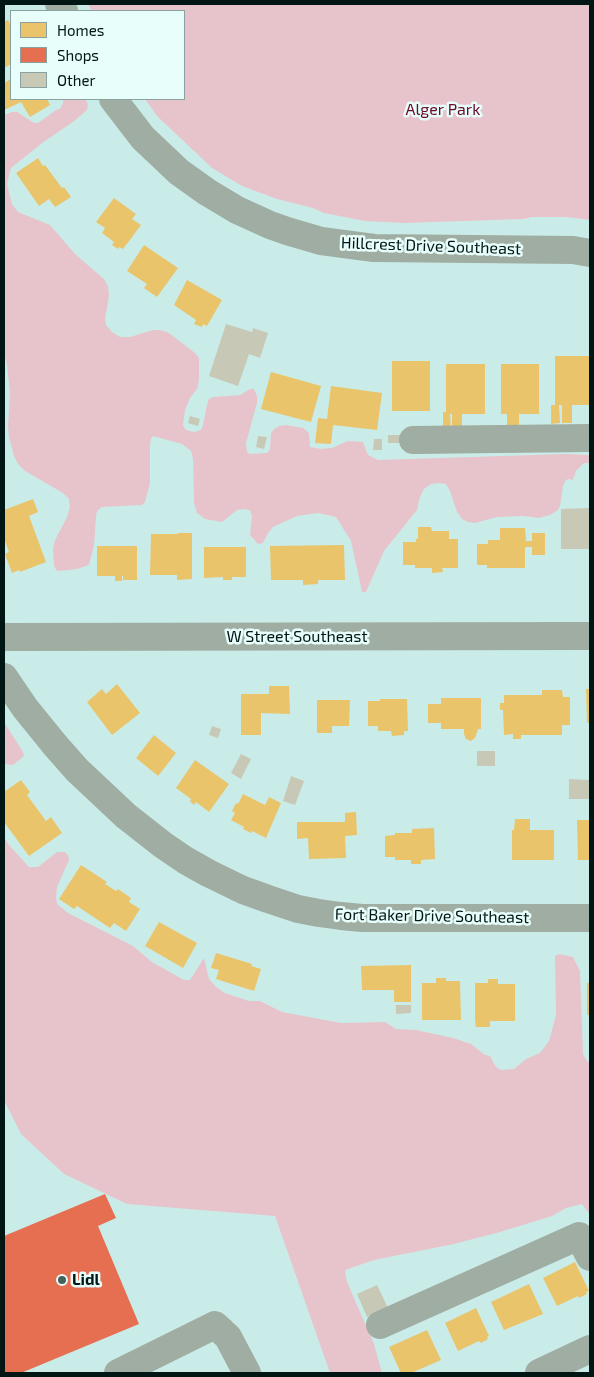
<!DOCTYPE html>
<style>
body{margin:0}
#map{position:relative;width:594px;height:1377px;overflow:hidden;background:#caece8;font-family:"Exo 2",sans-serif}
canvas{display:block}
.frame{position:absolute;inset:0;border:5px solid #001614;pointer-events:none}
.legend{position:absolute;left:10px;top:10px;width:175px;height:90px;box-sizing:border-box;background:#e7fefb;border:1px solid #8ba19f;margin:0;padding:6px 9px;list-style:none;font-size:15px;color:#001614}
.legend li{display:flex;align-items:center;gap:10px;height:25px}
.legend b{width:25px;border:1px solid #8ba19f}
</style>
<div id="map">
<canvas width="594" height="1377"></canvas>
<div class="frame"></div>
<ul class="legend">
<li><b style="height:14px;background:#e9c46a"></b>Homes</li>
<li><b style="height:14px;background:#e76f51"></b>Shops</li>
<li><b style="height:14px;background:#c7c8b6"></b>Other</li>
</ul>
</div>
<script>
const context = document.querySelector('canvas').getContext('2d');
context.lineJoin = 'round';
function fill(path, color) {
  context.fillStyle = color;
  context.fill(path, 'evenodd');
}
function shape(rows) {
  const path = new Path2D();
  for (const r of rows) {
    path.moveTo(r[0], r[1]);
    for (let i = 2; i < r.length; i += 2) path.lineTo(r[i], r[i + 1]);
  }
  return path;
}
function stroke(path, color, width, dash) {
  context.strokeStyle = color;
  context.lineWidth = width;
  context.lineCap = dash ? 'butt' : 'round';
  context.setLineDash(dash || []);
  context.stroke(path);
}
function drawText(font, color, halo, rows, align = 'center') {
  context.font = font + ' "Exo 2",sans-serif';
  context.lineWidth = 5;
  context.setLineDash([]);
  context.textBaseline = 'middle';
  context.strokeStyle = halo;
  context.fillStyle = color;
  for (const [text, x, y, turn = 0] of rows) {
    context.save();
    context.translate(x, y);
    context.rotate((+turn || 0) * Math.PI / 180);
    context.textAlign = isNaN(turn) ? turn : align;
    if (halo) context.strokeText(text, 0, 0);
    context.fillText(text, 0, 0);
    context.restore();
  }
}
fill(shape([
 [88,4,590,4,590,220,566,217,532,217,524,219,403,223,365,221,324,213,313,208,277,199,242,186,212,168,157,116,145,99,184,99,184,11,92,11],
 [63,99,85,99,88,104,87,110,73,122,42,143,11,168,7,184,12,204,18,212,50,225,75,254,104,279,108,286,109,296,105,319,106,325,112,332,120,337,130,337,153,330,161,330,169,333,195,353,199,358,199,380,197,389,190,398,185,410,183,425,186,430,194,432,201,430,203,425,207,405,209,399,213,397,240,395,250,389,254,389,257,396,257,403,246,443,247,452,250,454,267,453,270,449,271,433,274,429,279,426,286,425,303,428,309,433,310,447,321,449,332,448,348,441,363,442,368,455,378,460,564,454,590,455,590,463,584,463,576,471,573,480,568,479,565,481,563,486,560,506,558,510,550,515,539,518,523,516,497,517,475,523,468,522,462,519,457,512,450,491,446,484,439,483,431,484,424,489,420,497,417,510,384,551,366,592,362,592,351,541,336,517,318,513,297,516,273,527,268,533,263,543,258,544,250,535,252,517,250,510,243,509,237,510,222,522,205,519,197,513,194,503,193,459,191,451,182,444,153,436,151,439,150,446,150,483,145,502,142,505,102,507,97,511,96,516,94,546,89,565,77,569,60,571,56,570,54,565,53,548,55,540,67,517,70,507,69,499,63,493,25,471,18,464,14,456,9,437,8,426,10,393,7,365,4,353,4,115,12,112,17,112,34,123,38,123,56,110,60,109,63,103],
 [4,722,23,752,24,756,13,765,4,764],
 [4,837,9,845,29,867,38,867,57,852,65,852,68,855,69,860,57,887,56,897,57,904,68,913,133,946,152,962,184,980,190,980,204,958,209,979,216,987,225,993,249,1001,260,1001,282,1012,341,1023,385,1022,396,1029,416,1030,453,1038,471,1044,485,1055,490,1056,496,1067,501,1070,514,1069,526,1059,540,1053,549,1041,556,1015,555,956,559,954,573,957,580,971,583,1054,587,1061,590,1062,590,1215,582,1204,566,1208,552,1216,500,1232,454,1244,374,1260,345,1270,347,1282,374,1344,382,1373,330,1373,275,1216,127,1204,64,1174,21,1134,4,1100]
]), '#e7c4cb');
fill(shape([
 [8,20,11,26,11,64,4,68,4,22],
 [11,79,11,99,47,99,50,105,30,117,21,102,4,110,4,83],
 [38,158,43,166,45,165,62,188,64,187,71,197,55,207,49,199,39,206,16,173],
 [114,198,136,214,132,219,141,225,123,249,119,247,118,249,112,245,114,242,102,233,105,228,96,222],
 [144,245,178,268,157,297,144,288,147,284,127,271],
 [187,280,222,300,207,326,203,324,202,327,194,324,196,320,174,305],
 [555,356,590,356,590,405,572,405,572,423,562,423,562,405,559,405,560,423,551,424,551,405,555,405],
 [392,361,430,361,430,411,392,411],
 [446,364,485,364,485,414,462,414,462,431,452,432,452,414,450,414,451,433,443,433,443,412,446,412],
 [501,364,539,364,539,414,519,414,519,431,507,431,507,414,501,414],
 [271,372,321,386,311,422,261,409],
 [331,386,382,393,377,430,333,425,331,444,315,443,318,418,327,419],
 [33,499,38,512,29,516,46,562,20,572,19,570,12,573,5,554,9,552,4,538,4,510],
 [418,527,431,527,432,531,449,531,449,539,458,539,458,568,442,568,443,572,432,573,432,568,415,568,415,565,403,565,403,542,416,542,416,539,418,539],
 [500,528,525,528,526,541,532,541,532,533,545,533,545,555,532,555,532,547,525,547,525,568,487,568,487,565,477,565,477,544,488,544,488,540,500,540],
 [178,533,192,533,192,579,177,580,177,575,150,575,151,534,178,534],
 [344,545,345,580,318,580,318,584,303,585,303,580,271,580,270,546],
 [97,546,137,546,137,580,123,580,123,576,122,576,122,581,115,581,115,576,97,576],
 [204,547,246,547,246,577,232,577,232,580,223,580,223,577,204,578],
 [117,684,140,713,112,735,87,702,102,689,106,694],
 [269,686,289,686,290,714,261,713,261,735,241,735,241,694,269,694],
 [586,689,590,689,590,723,587,723],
 [542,690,562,690,563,697,570,697,570,725,562,725,562,735,521,735,521,739,513,739,513,734,504,735,503,710,500,710,500,703,504,703,504,695,542,695],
 [441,698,481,698,481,729,478,729,475,738,471,741,466,739,464,734,464,729,441,729,441,723,428,723,428,704,441,704],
 [380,699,407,699,408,731,404,731,404,735,392,736,391,731,378,731,378,726,368,726,368,701,380,701],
 [317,700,350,700,349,726,332,726,332,733,317,733],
 [154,735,176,753,158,776,136,758],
 [195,760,229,784,209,812,196,802,194,805,190,801,191,799,176,788],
 [21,780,30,792,27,795,46,821,51,817,62,833,29,856,4,822,4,792],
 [243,794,265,805,269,797,281,803,266,838,252,831,251,833,243,829,244,827,231,820,235,813,232,811,236,803,238,804],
 [356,812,357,835,345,836,346,858,309,859,308,838,297,839,297,822,345,822,345,813],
 [515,819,530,819,530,830,554,830,554,860,512,860,512,830,514,830],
 [577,820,590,820,590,860,578,860],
 [434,828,435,859,421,860,421,864,411,864,411,860,395,860,395,857,385,857,385,836,395,835,395,833,412,833,412,829],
 [81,865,107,882,105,884,116,891,118,889,131,898,129,902,140,909,126,931,114,923,110,928,77,906,74,909,59,899],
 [159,922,197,943,183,968,145,946],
 [216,953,252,964,251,966,261,969,254,991,216,979,219,970,211,968],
 [411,965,411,1002,394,1002,394,990,362,990,361,966],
 [436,978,446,978,446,981,460,981,461,1020,422,1020,422,983,436,983],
 [488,979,498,979,498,984,515,984,515,1021,490,1021,490,1027,476,1027,475,1020,475,983,488,983],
 [587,983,590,983,590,1015,587,1015],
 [575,1262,589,1291,586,1292,587,1294,579,1298,578,1296,557,1306,543,1278],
 [529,1284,543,1314,504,1330,491,1302],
 [476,1308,489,1336,487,1337,488,1339,481,1343,479,1341,458,1351,445,1323],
 [427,1330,441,1360,411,1373,401,1373,389,1347]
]), '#e9c46a');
fill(shape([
 [105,1194,116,1218,98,1226,139,1324,21,1373,4,1373,4,1236]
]), '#e76f51');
fill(shape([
 [226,324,252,332,253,328,268,333,260,358,249,354,238,386,209,376],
 [190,416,200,419,198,426,188,423],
 [388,435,409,435,409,443,388,443],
 [258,436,267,437,264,449,256,447],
 [374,439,382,439,382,450,373,450],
 [590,508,590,549,561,549,561,509],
 [212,726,221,729,218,738,209,735],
 [477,751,495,751,495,766,477,766],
 [241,754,251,759,241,779,231,773],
 [291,776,304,781,295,805,283,801],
 [569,779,590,780,590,799,569,799],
 [396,1005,411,1005,411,1013,396,1014],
 [377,1285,388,1308,367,1317,357,1294]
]), '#c7c8b6');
stroke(shape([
 [59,4,64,11],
 [113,99,143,138,179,172,207,192,237,210,270,225,287,231,321,241,374,248,573,250,590,253],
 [413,440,590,438],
 [4,637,590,636],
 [4,677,25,708,55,745,77,770,126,816,163,845,185,860,208,873,243,890,268,899,298,909,319,913,341,916,362,918,590,918],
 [380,1325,579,1236,590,1257],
 [118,1373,215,1325,228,1337,247,1373],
 [539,1373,590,1349]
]), '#9fada2', 28);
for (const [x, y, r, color] of [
 [62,1280,5,"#47615e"]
]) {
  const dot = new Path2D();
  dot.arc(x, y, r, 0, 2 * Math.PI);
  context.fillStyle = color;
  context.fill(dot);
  stroke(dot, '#e7fefb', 2);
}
drawText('16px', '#6c082c', '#e7fefb', [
 ["Alger Park",443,110]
]);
drawText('16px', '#001614', '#e7fefb', [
 ["Hillcrest Drive Southeast",431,246,2],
 ["W Street Southeast",297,637],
 ["Fort Baker Drive Southeast",432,916,1]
]);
drawText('bold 16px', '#001614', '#e7fefb', [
 ["Lidl",72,1280]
], 'left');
</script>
